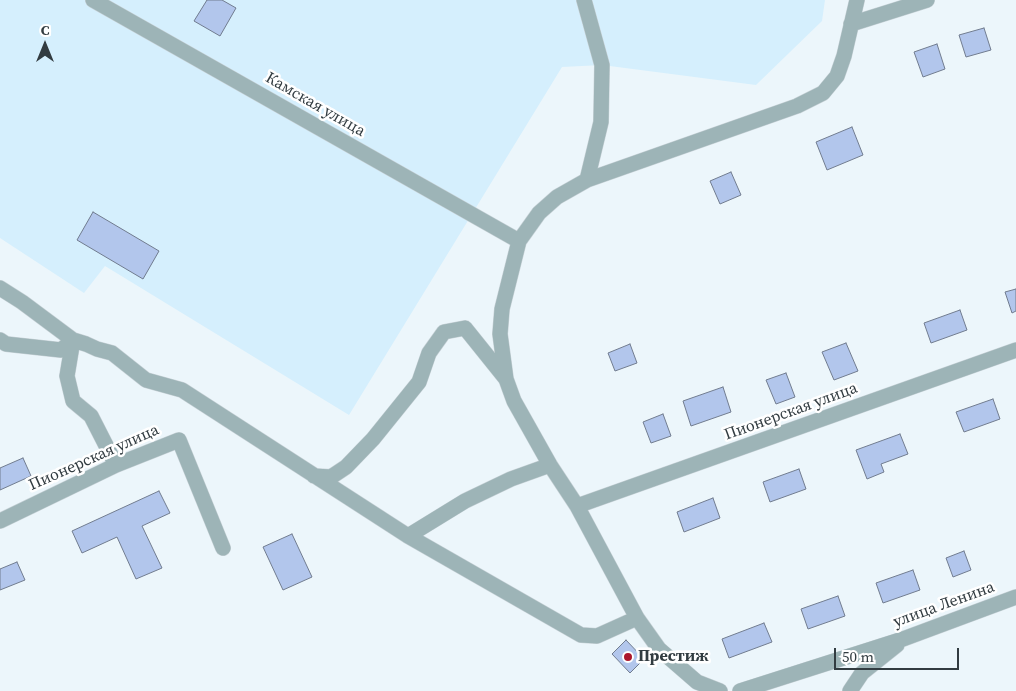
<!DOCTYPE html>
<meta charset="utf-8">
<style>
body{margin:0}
#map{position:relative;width:1016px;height:691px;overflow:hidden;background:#ecf6fb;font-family:"Source Serif 4",serif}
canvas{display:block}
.north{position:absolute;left:20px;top:20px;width:50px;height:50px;-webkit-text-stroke:4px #fff;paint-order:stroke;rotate:0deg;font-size:14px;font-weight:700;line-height:20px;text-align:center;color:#323c41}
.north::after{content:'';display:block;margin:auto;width:18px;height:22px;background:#323c41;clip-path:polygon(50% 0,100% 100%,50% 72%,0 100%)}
.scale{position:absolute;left:834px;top:648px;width:125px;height:22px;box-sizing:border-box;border:2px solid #323c41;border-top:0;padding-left:6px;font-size:15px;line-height:18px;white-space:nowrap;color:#323c41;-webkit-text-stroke:4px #fff;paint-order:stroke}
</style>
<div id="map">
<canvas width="1016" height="691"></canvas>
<div class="north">С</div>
<div class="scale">50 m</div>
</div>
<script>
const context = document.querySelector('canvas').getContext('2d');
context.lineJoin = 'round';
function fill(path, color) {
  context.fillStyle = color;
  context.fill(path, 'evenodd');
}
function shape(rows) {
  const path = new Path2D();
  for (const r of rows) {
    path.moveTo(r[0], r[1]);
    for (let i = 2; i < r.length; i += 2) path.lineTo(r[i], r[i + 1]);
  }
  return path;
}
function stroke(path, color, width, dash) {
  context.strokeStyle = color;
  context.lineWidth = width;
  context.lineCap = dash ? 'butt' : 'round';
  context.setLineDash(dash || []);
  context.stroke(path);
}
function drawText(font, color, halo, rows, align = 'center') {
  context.font = font + ' "Source Serif 4",serif';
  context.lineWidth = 5;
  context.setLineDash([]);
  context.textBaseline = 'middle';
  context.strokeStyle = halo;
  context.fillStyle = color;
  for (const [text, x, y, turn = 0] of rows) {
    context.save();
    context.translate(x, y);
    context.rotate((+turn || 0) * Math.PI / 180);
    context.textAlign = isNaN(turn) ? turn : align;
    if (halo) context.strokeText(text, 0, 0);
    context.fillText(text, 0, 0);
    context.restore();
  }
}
fill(shape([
 [0,0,825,0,822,21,756,85,602,65,562,67,349,415,105,266,84,293,0,238]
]), '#d5effd');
const building = shape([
 [207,0,222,0,236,8,220,36,194,21,207,0],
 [984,28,991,50,966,57,959,35,984,28],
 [937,44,945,69,923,77,914,52,937,44],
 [852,127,863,155,827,170,816,142,852,127],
 [731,172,741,195,720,204,710,181,731,172],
 [93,212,159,251,143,279,77,240,93,212],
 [1016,289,1016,311,1012,313,1005,292,1016,289],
 [960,310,967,330,931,343,924,323,960,310],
 [846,343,858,371,834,380,822,352,846,343],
 [630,344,637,363,615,371,608,353,630,344],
 [786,373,795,397,776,404,766,380,786,373],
 [723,387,731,412,691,426,683,401,723,387],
 [993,399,1000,419,964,432,956,412,993,399],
 [663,414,671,436,651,443,643,422,663,414],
 [900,434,908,454,881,464,884,472,867,479,856,450,900,434],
 [23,458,31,476,0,490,0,468,23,458],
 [799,469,806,489,770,502,763,482,799,469],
 [159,491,170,513,142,526,162,568,136,579,117,537,82,553,72,531,159,491],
 [713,498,720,518,684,532,677,512,713,498],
 [292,534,312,577,283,590,263,547,292,534],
 [964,551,971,570,953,577,946,558,964,551],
 [17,562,25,580,0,590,0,569,17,562],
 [913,570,920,590,883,603,876,583,913,570],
 [838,596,845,616,808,629,801,609,838,596],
 [764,623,772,642,729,658,722,639,764,623],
 [626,640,644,659,630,673,612,654,626,640]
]);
fill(building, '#b2c6ec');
stroke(building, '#717c8f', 1);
const minor = shape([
 [93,0,519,241],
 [584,0,602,65,601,122,587,180],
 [851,24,927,0],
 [0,288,22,302,73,340,67,376,73,401,91,416,116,465],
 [0,340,6,344,61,350,73,340,86,344,97,349,112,353,146,380,182,390,408,536,581,635,597,636,637,618],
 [314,476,331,477,346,467,373,439,419,382,429,353,444,332,465,328,506,379],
 [577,506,1016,350],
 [0,521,116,465,179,440,223,548],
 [408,536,465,501,511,479,550,465],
 [720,691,697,682,659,649,637,618,577,506,550,465,514,401,506,379,500,334,502,309,519,241,539,213,557,197,587,180,797,106,823,93,837,76,844,56,857,0],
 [740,691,903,639,1016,597],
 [850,691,862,673,897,645]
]);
stroke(minor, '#c7d1d6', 16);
stroke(minor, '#9db4b7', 15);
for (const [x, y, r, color] of [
 [628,657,5,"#ab162c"]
]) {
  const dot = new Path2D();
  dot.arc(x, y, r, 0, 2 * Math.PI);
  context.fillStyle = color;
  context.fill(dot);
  stroke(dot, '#fff', 2);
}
drawText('16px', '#323c41', '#fff', [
 ["Камская улица",315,105,30],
 ["Пионерская улица",791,412,-20],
 ["Пионерская улица",94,458,-24],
 ["улица Ленина",944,605,-20]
]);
drawText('bold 16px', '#323c41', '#fff', [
 ["Престиж",638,657]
], 'left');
</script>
